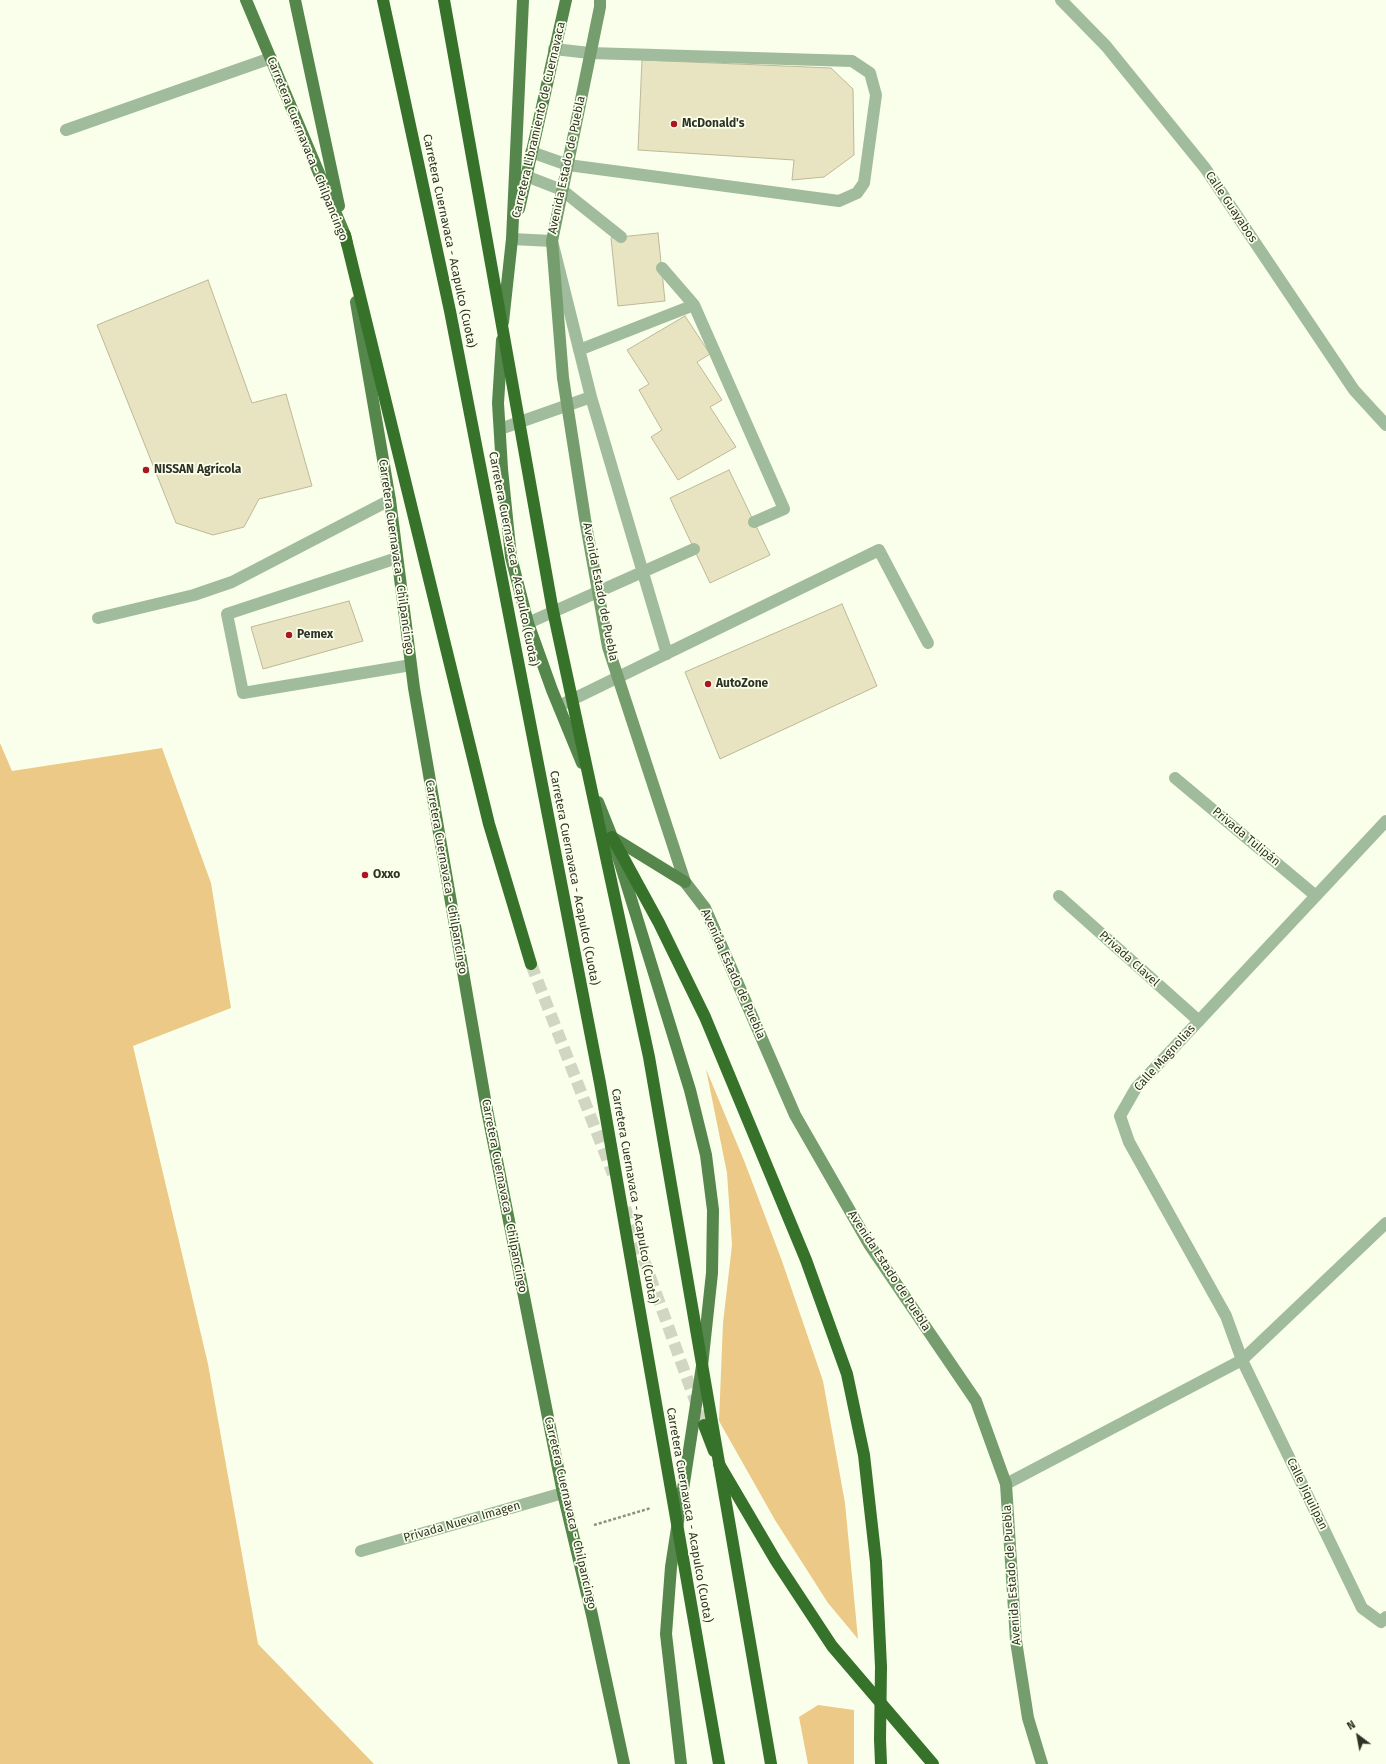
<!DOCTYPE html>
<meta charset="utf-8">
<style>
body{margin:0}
#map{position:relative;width:1386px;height:1764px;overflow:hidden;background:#f9ffea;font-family:"Fira Sans",sans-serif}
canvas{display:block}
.north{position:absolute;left:1338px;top:1716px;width:40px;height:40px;-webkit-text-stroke:3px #f9ffea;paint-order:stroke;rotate:328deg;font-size:11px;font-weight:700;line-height:16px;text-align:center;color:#2f3326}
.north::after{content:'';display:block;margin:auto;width:14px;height:18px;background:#2f3326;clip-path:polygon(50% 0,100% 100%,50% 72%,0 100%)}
</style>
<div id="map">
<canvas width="1386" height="1764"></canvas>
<div class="north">N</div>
</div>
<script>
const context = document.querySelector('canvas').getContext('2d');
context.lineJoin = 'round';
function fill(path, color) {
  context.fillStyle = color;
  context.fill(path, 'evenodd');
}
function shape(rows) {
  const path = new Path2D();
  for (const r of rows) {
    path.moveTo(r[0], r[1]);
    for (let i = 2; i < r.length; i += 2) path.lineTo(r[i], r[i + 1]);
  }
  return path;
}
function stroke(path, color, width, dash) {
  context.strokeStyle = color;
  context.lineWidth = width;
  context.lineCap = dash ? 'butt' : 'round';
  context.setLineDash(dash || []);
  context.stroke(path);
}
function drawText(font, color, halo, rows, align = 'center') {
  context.font = font + ' "Fira Sans",sans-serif';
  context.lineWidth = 3.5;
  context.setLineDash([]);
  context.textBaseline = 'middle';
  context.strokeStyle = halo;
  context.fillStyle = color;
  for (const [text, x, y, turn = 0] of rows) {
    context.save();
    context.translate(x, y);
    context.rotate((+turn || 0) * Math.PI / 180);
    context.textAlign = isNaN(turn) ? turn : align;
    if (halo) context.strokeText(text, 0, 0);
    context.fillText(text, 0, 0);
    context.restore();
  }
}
fill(shape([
 [0,743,12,771,162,748,211,883,231,1008,133,1046,208,1364,258,1644,374,1764,0,1764],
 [706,1069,745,1163,782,1261,823,1381,845,1503,858,1639,828,1603,775,1520,719,1421,723,1323,732,1245,727,1173],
 [818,1705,854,1710,854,1764,808,1764,799,1717]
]), '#ecc986');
const building = shape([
 [642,60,831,68,853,89,854,155,824,177,792,180,794,160,638,150,642,60],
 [658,233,665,301,618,306,611,238,658,233],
 [208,280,252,403,286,394,312,486,259,499,244,527,213,535,176,523,97,325,208,280],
 [685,316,710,354,697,362,722,400,710,407,736,447,678,480,651,437,662,430,639,390,649,384,627,350,685,316],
 [729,470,770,555,710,583,670,498,729,470],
 [349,601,363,641,263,669,251,627,349,601],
 [842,604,877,686,720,759,685,672,842,604]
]);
fill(building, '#e8e4c1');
stroke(building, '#bdb997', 1);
stroke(shape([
 [531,964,613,1174],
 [625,1208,704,1425]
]), '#d1d6c3', 12, [12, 6]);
stroke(shape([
 [594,1525,651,1508]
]), '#8c9180', 2.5, [3, 2]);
stroke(shape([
 [531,152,568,165,839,201,857,193,864,183,876,95,870,73,852,61,590,53,554,49],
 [526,176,562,190,621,237],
 [512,239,552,241,591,397],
 [662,268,694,305,784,509,754,522],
 [579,350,694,305],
 [500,429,591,397,667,654],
 [397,558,227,614,243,693,411,665],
 [98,618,194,595,232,582,390,500],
 [528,623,694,549],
 [559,706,879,550,928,643]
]), '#a1bc9c', 12);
stroke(shape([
 [1061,0,1106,46,1205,168,1354,390,1386,425],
 [66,130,271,58],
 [1175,778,1316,896],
 [1386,821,1136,1088,1120,1116,1129,1142,1226,1316,1242,1360,1362,1608,1381,1622,1386,1617],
 [1059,896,1199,1021],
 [1006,1484,1242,1360,1386,1223],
 [361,1551,563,1493]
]), '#a1bc9c', 12);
stroke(shape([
 [600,0,600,7,552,241,563,378,585,519,608,647,685,882,705,908,795,1115,869,1244,976,1401,1006,1484,1016,1641,1028,1718,1042,1764]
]), '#759d6d', 12);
stroke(shape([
 [246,0,345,235,347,244],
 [295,0,339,206],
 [519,209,566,0],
 [356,302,390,500,414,688,486,1105,563,1493,592,1615,624,1764],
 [503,322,512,239,523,0],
 [502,340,498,403,502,469,511,557,528,623,552,690,582,763],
 [598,802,612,837,690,1090,706,1155,713,1210,712,1273,702,1366,671,1567,666,1634,681,1764],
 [612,837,685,882]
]), '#55864b', 12);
stroke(shape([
 [345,235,489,824,531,964],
 [612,837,659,923,705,1017,806,1260,847,1374,864,1455,876,1562,881,1667],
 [704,1425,714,1451],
 [719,1464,776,1561,832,1646,933,1764],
 [880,1739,881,1764]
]), '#37722b', 12);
stroke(shape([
 [383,0,450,311,600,1083,719,1764],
 [444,0,552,606,649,1057,771,1764],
 [880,1739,881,1667]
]), '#37722b', 12);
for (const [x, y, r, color] of [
 [674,124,4,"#ab1720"],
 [146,470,4,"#ab1720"],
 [289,635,4,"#ab1720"],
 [708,684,4,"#ab1720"],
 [365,875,4,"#ab1720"]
]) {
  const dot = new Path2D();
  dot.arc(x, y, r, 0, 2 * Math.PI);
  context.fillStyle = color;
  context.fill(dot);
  stroke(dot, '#f9ffea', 1.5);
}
drawText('12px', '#2f3326', '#f9ffea', [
 ["Carretera Libramiento de Cuernavaca",539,120,-77],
 ["Carretera Cuernavaca - Chilpancingo",307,149,68],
 ["Avenida Estado de Puebla",567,165,-78],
 ["Calle Guayabos",1231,207,56],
 ["Carretera Cuernavaca - Acapulco (Cuota)",449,241,78],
 ["Carretera Cuernavaca - Chilpancingo",396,557,82],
 ["Carretera Cuernavaca - Acapulco (Cuota)",513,559,79],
 ["Avenida Estado de Puebla",600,592,79],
 ["Privada Tulipán",1246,837,40],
 ["Carretera Cuernavaca - Chilpancingo",446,877,80],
 ["Carretera Cuernavaca - Acapulco (Cuota)",574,878,79],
 ["Privada Clavel",1129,959,42],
 ["Avenida Estado de Puebla",733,974,66],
 ["Calle Magnolias",1165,1058,-48],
 ["Carretera Cuernavaca - Chilpancingo",504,1196,79],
 ["Carretera Cuernavaca - Acapulco (Cuota)",634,1196,80],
 ["Avenida Estado de Puebla",889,1271,57],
 ["Calle Jiquilpan",1307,1494,64],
 ["Carretera Cuernavaca - Chilpancingo",570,1513,77],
 ["Carretera Cuernavaca - Acapulco (Cuota)",689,1515,80],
 ["Privada Nueva Imagen",462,1522,-16],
 ["Avenida Estado de Puebla",1012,1575,-94]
]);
drawText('bold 12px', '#2f3326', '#f9ffea', [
 ["McDonald's",682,124],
 ["NISSAN Agrícola",154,470],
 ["Pemex",297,635],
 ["AutoZone",716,684],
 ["Oxxo",373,875]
], 'left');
</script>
